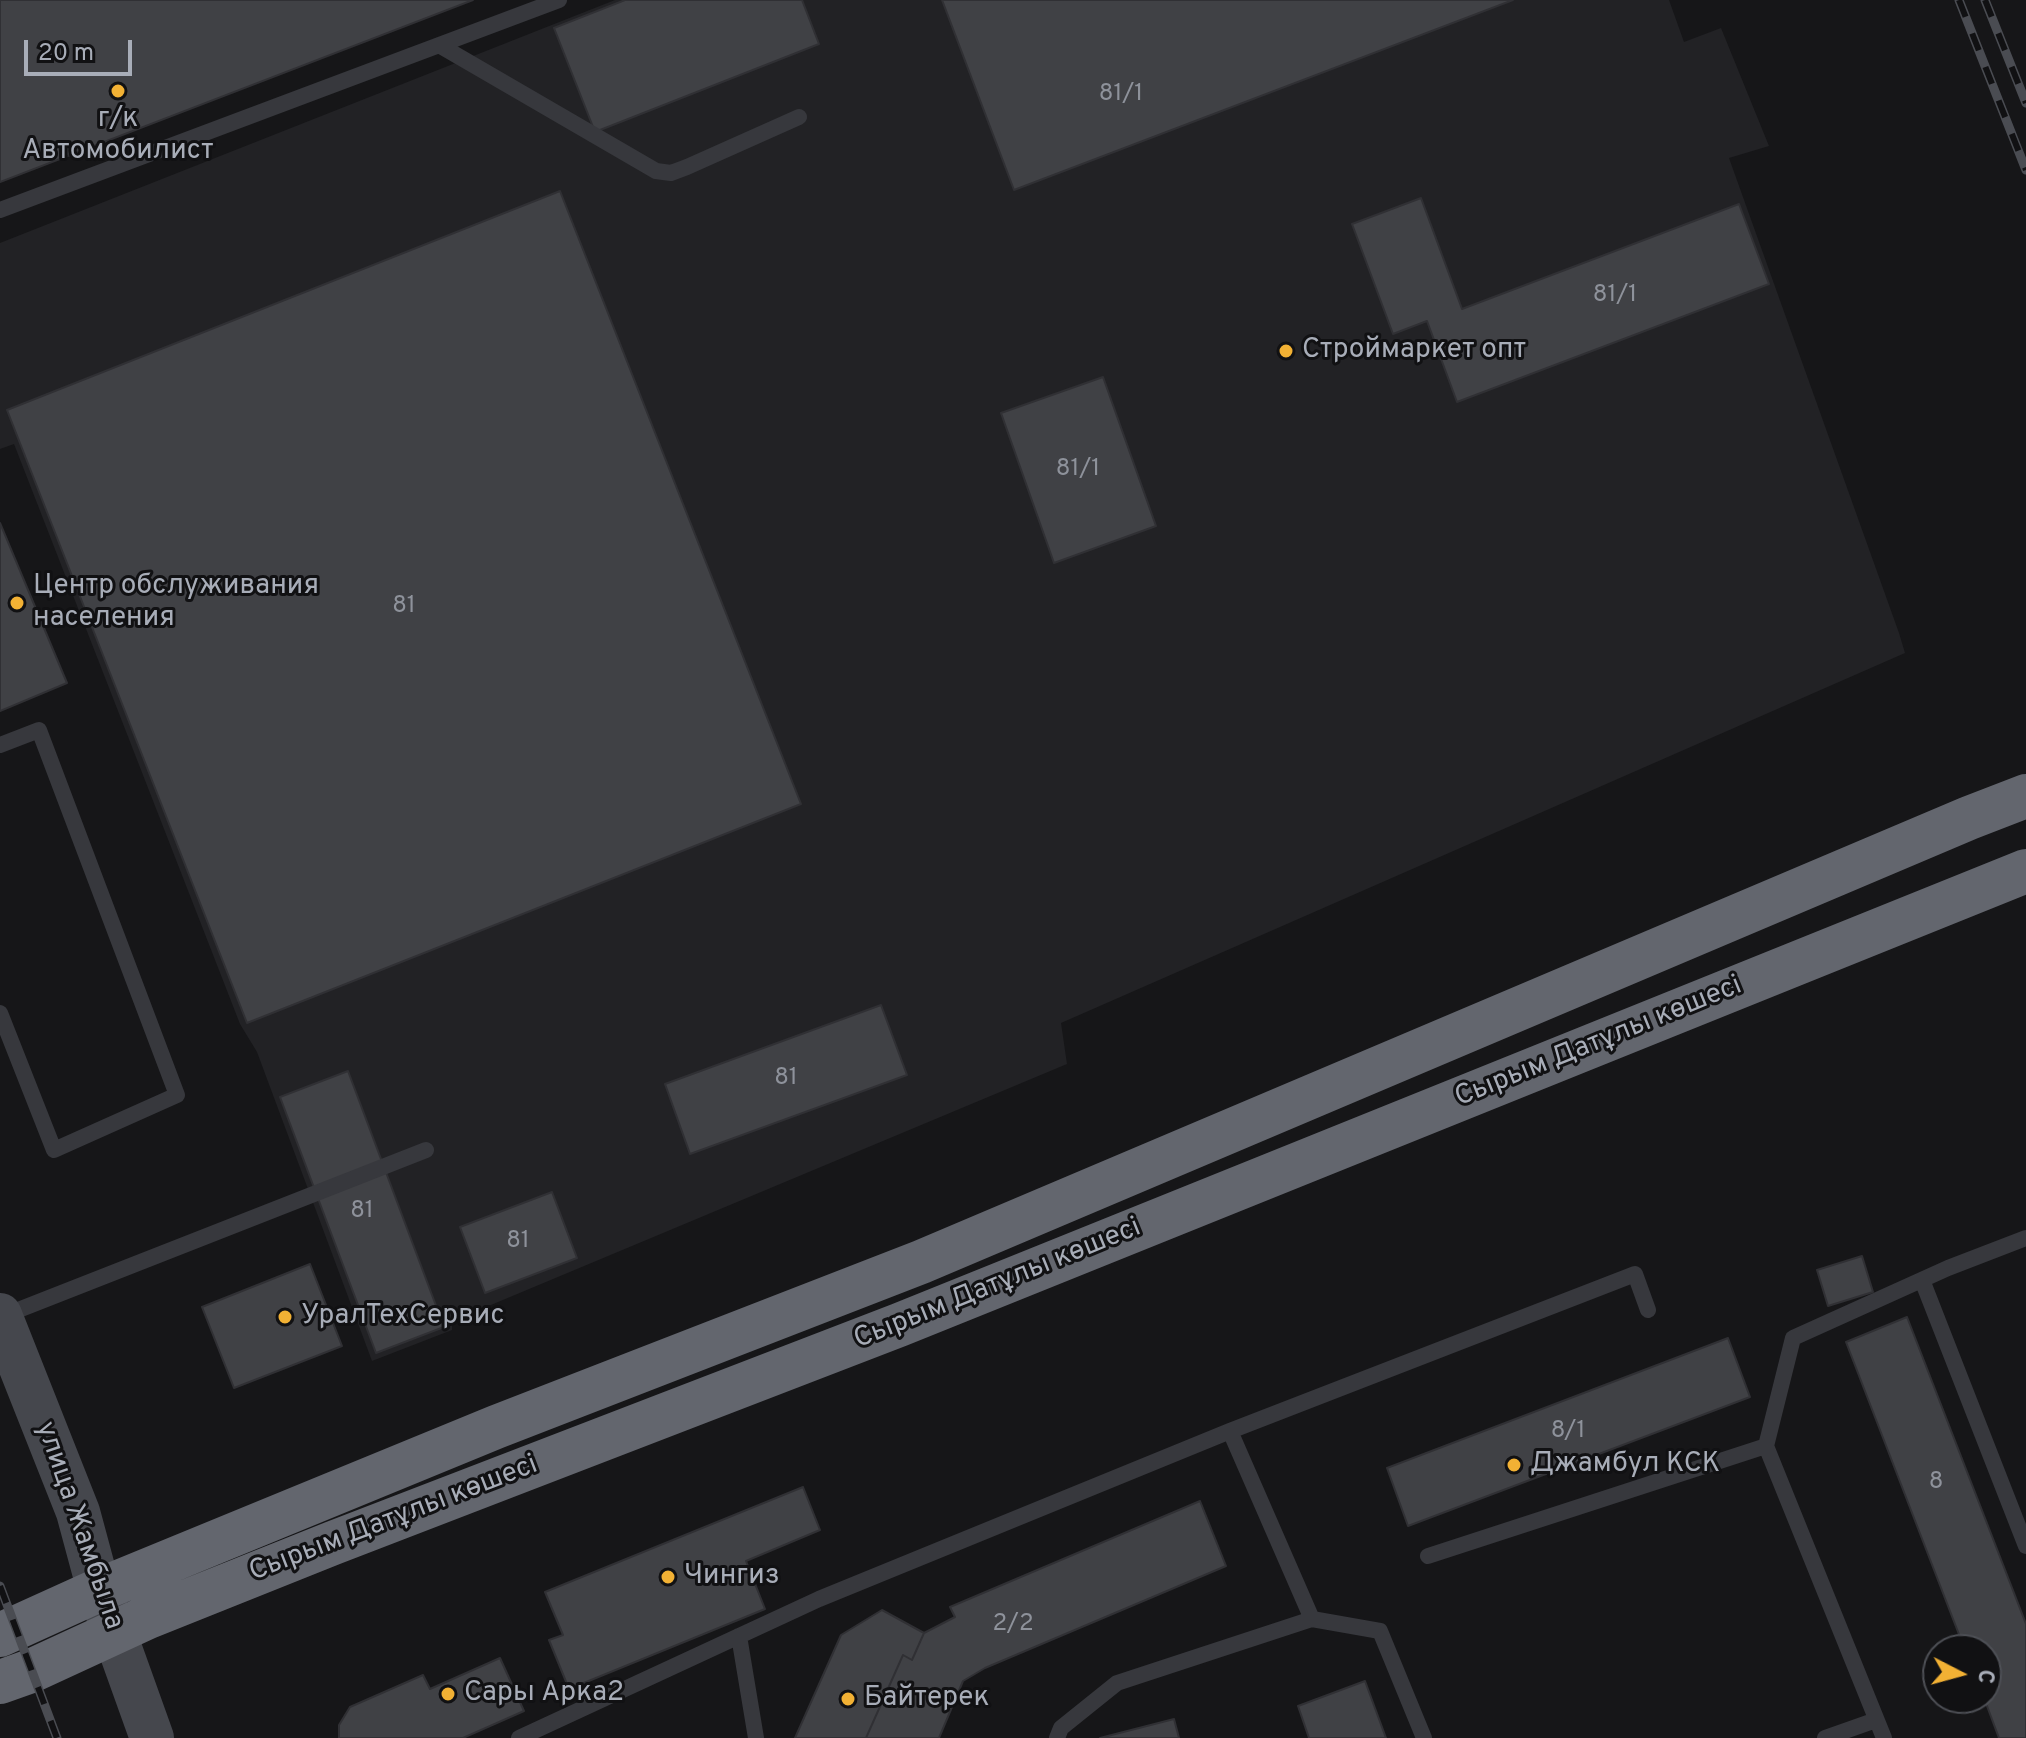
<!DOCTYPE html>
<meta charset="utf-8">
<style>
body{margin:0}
#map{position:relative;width:2026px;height:1738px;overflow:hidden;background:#161618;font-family:Overpass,sans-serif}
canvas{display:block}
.north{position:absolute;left:1922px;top:1634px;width:80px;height:80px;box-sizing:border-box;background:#111113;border:2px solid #4d4f55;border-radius:50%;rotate:96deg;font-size:22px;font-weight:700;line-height:32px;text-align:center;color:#a8adb8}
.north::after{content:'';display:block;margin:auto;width:28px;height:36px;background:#f2b134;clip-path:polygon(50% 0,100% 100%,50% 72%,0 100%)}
.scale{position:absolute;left:24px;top:40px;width:108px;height:36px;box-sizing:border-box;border:4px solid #a8adb8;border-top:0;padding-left:10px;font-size:24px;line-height:28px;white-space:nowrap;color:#a8adb8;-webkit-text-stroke:6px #111113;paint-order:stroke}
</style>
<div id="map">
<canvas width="2026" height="1738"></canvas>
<div class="north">С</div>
<div class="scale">20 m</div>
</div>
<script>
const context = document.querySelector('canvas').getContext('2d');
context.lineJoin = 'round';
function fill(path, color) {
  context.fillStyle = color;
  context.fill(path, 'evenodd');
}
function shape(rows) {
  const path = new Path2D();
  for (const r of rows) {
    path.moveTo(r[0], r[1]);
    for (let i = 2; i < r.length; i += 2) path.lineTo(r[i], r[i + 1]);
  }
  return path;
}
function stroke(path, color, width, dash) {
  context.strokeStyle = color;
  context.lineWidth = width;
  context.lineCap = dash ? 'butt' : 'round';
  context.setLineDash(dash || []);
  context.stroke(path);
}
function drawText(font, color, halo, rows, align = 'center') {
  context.font = font + ' Overpass,sans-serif';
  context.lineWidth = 6;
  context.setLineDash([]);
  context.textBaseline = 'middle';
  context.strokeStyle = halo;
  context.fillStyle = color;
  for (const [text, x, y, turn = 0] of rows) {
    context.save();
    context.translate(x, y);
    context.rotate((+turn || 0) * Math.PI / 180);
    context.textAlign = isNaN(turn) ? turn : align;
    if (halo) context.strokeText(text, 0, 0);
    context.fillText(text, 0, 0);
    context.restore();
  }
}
fill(shape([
 [615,0,1669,0,1684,42,1721,28,1769,146,1729,158,1899,633,1905,653,1061,1023,1067,1064,467,1315,452,1323,452,1330,372,1361,257,1052,240,1024,14,444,0,449,0,243]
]), '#222225');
const building = shape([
 [0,0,473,0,0,182,0,0],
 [625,0,802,0,819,44,595,132,554,28,625,0],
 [942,0,1513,0,1014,190,942,0],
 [560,191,801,804,247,1023,7,410,560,191],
 [1421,198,1462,309,1739,204,1769,284,1457,402,1427,321,1393,334,1352,224,1421,198],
 [1103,377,1156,526,1054,563,1001,413,1103,377],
 [0,523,67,683,0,711,0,523],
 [881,1005,907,1075,690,1154,665,1084,881,1005],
 [348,1071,444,1327,376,1353,280,1097,348,1071],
 [552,1192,577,1258,485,1293,460,1227,552,1192],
 [1862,1256,1873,1292,1828,1306,1817,1270,1862,1256],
 [310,1264,342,1346,234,1388,202,1307,310,1264],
 [1907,1317,2026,1624,2026,1738,1999,1738,1984,1698,1986,1698,1986,1650,1965,1650,1846,1342,1907,1317],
 [1728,1338,1750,1397,1408,1526,1387,1468,1728,1338],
 [803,1487,820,1530,746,1561,765,1609,569,1689,549,1640,563,1635,545,1592,803,1487],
 [1200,1501,1226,1566,985,1668,963,1681,939,1738,866,1738,903,1655,912,1660,924,1633,955,1617,950,1607,1200,1501],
 [882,1610,924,1633,912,1660,903,1655,866,1738,795,1738,841,1635,882,1610],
 [500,1658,524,1711,463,1738,339,1738,339,1725,350,1707,423,1675,430,1689,500,1658],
 [1365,1681,1386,1738,1309,1738,1298,1706,1365,1681],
 [1174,1719,1179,1738,1100,1738,1174,1719]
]);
fill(building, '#404145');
stroke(building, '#303034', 2);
stroke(shape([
 [439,45,656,171,671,173,687,167,799,117],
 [0,210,559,0],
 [0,745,39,730,177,1095,54,1150,0,1013],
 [1922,1280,2026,1546],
 [3,1316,426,1150],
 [1230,1431,1312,1619],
 [1428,1556,1766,1446],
 [739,1636,756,1738],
 [519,1738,819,1599,1230,1431,1635,1274,1648,1310],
 [1057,1738,1061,1728,1117,1683,1312,1619,1380,1631,1424,1738],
 [1825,1738,1876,1720],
 [1884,1738,1766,1446,1793,1338,1948,1268,2026,1238]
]), '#37383d', 16);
stroke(shape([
 [0,1315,78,1512,99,1590,152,1738]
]), '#45474d', 44);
stroke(shape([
 [0,1635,99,1590,496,1427,921,1262,1969,818,2026,796],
 [0,1682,31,1671,148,1617,333,1543,899,1325,2026,871]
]), '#63666e', 44);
const rail = shape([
 [1959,0,2026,170],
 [1985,0,2026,103],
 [0,1586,57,1738]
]);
stroke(rail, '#4a4c52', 9);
stroke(rail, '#111113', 6, [18]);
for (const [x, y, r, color] of [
 [118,91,8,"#f2b134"],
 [1286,351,8,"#f2b134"],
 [17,603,8,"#f2b134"],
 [285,1317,8,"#f2b134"],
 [1514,1465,8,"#f2b134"],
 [668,1577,8,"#f2b134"],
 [448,1694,8,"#f2b134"],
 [848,1699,8,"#f2b134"]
]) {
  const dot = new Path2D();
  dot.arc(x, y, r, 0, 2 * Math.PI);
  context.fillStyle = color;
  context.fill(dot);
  stroke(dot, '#111113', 3);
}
drawText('24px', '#8e929b', null, [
 ["81/1",1121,95],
 ["81/1",1615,296],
 ["81/1",1078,470],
 ["81",404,607],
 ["81",786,1079],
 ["81",362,1212],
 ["81",518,1242],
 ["8/1",1568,1432],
 ["8",1936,1483],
 ["2/2",1013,1625]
]);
drawText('28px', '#a8adb8', '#111113', [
 ["г/к",118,120,"center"],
 ["Автомобилист",118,152,"center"],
 ["Строймаркет опт",1302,351],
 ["Центр обслуживания",33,587],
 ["наcеления",33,619],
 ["УралТехСервис",301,1317],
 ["Джамбул КСК",1530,1465],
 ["Чингиз",684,1577],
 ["Сары Арка2",464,1694],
 ["Байтерек",864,1699]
], 'left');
drawText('28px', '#a8adb8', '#111113', [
 ["Сырым Датұлы көшесі",1599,1043,-22],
 ["Сырым Датұлы көшесі",998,1285,-22],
 ["Сырым Датұлы көшесі",394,1520,-21],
 ["улица Жамбыла",78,1526,71]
]);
</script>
